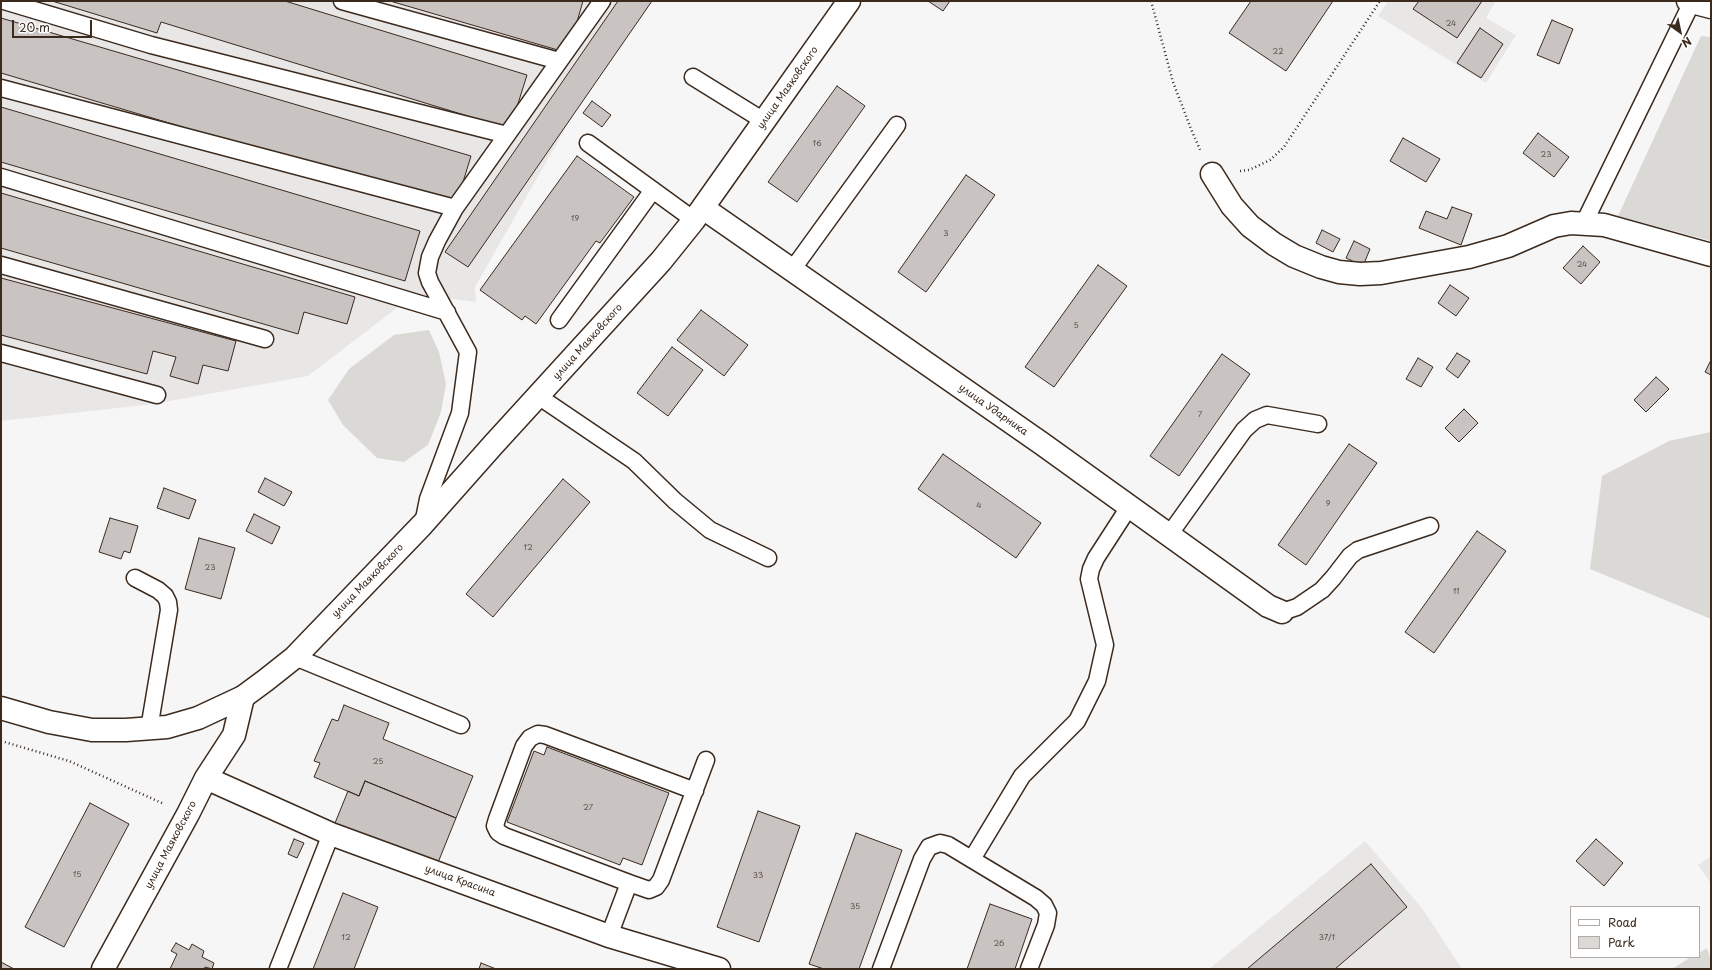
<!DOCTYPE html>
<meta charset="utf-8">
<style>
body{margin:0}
#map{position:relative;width:1712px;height:970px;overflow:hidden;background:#f7f6f6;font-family:"Playpen Sans",sans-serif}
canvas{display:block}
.frame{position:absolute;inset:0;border:2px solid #3b2a1e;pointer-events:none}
.legend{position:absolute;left:1570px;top:906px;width:130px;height:52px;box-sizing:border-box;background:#fff;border:1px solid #b1aaa5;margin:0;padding:5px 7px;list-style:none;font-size:12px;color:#3b2a1e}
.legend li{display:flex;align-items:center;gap:8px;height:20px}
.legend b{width:20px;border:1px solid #b1aaa5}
.north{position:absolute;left:1660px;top:12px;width:40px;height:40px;-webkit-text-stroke:3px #fff;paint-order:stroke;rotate:147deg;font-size:11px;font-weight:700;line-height:16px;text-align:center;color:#3b2a1e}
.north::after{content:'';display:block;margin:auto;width:14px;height:18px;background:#3b2a1e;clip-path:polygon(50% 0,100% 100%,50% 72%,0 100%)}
.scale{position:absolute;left:12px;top:20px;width:80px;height:18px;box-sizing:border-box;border:2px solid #3b2a1e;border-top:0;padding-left:5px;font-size:12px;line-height:14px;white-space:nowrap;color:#3b2a1e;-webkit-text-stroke:3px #fff;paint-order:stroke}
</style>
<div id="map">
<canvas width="1712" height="970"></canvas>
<div class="frame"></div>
<ul class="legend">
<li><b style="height:5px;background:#fff"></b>Road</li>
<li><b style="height:11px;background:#dbd9d6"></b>Park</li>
</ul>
<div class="north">N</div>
<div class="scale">20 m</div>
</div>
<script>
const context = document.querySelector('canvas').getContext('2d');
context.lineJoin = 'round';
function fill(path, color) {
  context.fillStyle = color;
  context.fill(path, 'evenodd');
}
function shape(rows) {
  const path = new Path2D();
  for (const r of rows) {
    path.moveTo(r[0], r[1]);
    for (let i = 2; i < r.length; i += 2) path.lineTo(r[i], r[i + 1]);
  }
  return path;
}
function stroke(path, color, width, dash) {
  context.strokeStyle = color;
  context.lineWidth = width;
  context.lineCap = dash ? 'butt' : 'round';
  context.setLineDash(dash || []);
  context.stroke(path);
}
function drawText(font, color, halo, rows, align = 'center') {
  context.font = font + ' "Playpen Sans",sans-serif';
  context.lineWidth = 3;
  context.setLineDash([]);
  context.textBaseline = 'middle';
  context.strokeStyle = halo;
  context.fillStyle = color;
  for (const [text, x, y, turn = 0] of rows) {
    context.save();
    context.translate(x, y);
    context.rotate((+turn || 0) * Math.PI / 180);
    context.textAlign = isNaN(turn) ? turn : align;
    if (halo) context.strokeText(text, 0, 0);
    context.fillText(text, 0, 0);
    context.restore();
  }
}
fill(shape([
 [1,1,652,1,573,115,475,287,476,302,415,294,308,376,153,404,1,421],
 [1388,1,1496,1,1486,18,1516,35,1486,83,1378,16],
 [1365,841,1422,908,1462,969,1209,969],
 [1711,856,1711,884,1698,865]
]), '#e9e7e6');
fill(shape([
 [1701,36,1711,37,1711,241,1618,216],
 [429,330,439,352,446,384,441,412,428,445,404,462,377,458,343,425,328,400,349,369,394,335],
 [1711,432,1711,619,1590,569,1602,476,1669,441],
 [1707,948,1711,961,1711,969,1672,969,1691,957,1699,957,1699,953]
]), '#dbd9d6');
const building = shape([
 [52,1,285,1,527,75,510,129,161,22,157,33,52,1],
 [390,1,583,1,568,53,390,1],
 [618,1,652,1,468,267,445,252,618,1],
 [928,1,950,1,943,11,928,1],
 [1251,1,1333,1,1286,71,1229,33,1251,1],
 [1419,1,1482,1,1457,38,1413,9,1419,1],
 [1,18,471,156,455,208,1,73,1,18],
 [1552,20,1573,29,1559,64,1537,55,1552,20],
 [1480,28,1503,44,1481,78,1457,63,1480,28],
 [837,86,865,106,797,202,768,182,837,86],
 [592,101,611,115,602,127,583,113,592,101],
 [1,107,420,231,405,281,1,162,1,107],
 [1538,133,1569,157,1554,177,1523,153,1538,133],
 [1403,138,1440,159,1426,182,1390,161,1403,138],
 [577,156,634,197,600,243,596,241,536,324,525,316,522,320,480,290,577,156],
 [966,175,995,195,926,292,898,272,966,175],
 [1,193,355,297,347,324,304,312,298,334,1,248,1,193],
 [1452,207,1472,214,1461,245,1419,228,1426,211,1447,219,1452,207],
 [1322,230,1340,239,1333,252,1316,243,1322,230],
 [1354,241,1370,249,1363,266,1346,258,1354,241],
 [1583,246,1600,262,1581,284,1563,268,1583,246],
 [1098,265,1127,286,1054,387,1025,367,1098,265],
 [1,278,236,341,228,371,203,365,198,384,170,376,176,357,153,351,147,374,1,335,1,278],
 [1450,285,1469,298,1456,316,1438,303,1450,285],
 [701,310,748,345,724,376,677,340,701,310],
 [672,347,703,370,668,416,637,393,672,347],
 [1457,353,1470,361,1458,378,1446,369,1457,353],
 [1222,354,1250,374,1179,476,1150,456,1222,354],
 [1418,358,1433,367,1421,387,1406,379,1418,358],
 [1711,360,1711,375,1705,372,1711,360],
 [1656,377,1669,389,1646,412,1634,400,1656,377],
 [1464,409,1478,423,1459,442,1445,428,1464,409],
 [1349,444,1377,463,1306,565,1278,545,1349,444],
 [943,454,1041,523,1016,558,918,489,943,454],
 [265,478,292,492,284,506,258,492,265,478],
 [563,479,590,502,493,617,466,594,563,479],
 [164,488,196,500,189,519,157,508,164,488],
 [254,514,280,527,272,544,246,531,254,514],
 [110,518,138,526,130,553,124,551,121,559,99,552,110,518],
 [1477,531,1506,551,1434,653,1405,632,1477,531],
 [199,538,235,548,221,599,185,589,199,538],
 [344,705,389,723,383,739,473,776,456,818,365,781,359,796,314,777,320,763,314,761,332,719,338,721,344,705],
 [547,747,669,793,642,865,623,858,620,865,507,822,534,751,544,755,547,747],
 [365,781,456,818,435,870,333,828,348,791,359,796,365,781],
 [90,803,129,824,64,947,25,927,90,803],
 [758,811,800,826,759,942,717,927,758,811],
 [856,833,902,850,859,969,824,969,809,964,856,833],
 [294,839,304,843,297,858,288,854,294,839],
 [1596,839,1623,863,1604,886,1576,861,1596,839],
 [1371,864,1407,907,1335,969,1247,969,1371,864],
 [343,893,378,907,354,969,313,969,343,893],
 [990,904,1032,919,1015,969,967,969,990,904],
 [176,943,189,950,192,944,204,951,202,957,214,963,212,969,205,967,204,969,170,969,177,954,171,951,176,943],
 [1,962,14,969,1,969,1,962],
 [481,963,496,969,479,969,481,963]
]);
fill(building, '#c9c3c1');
stroke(building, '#3b2a1e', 1);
const lane = shape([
 [4,1,151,45,507,135],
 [342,1,559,61],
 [693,77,764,121],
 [1,88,455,208],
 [588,143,694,220],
 [1,177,447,312],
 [1584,223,1692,2],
 [1,265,265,339],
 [792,270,897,125],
 [559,320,653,190],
 [1,353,157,395],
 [538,396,634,461,675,501,710,530,768,558],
 [423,524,428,499,460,413,468,352,430,282,427,273,430,257,437,241,455,208,602,1],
 [1169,535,1244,430,1255,420,1267,415,1318,424],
 [135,578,158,590,165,596,168,602,169,610,149,729],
 [1282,612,1297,607,1322,590,1333,578,1350,556,1358,550,1430,526],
 [295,657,461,725],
 [972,859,1022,776,1077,721,1097,681,1105,645,1089,579,1091,569,1096,558,1129,507],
 [629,883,504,836,498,832,495,826,497,819,524,746,530,738,538,734,545,735,695,791],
 [609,936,629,883,649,890,656,887,661,880,706,760],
 [278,969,331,834],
 [881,969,922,859,929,847,940,843,948,845,1036,898,1044,905,1048,913,1046,925,1029,969]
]);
const street = shape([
 [1212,174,1232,206,1250,226,1274,244,1294,256,1321,267,1339,272,1360,274,1381,273,1469,257,1508,246,1554,226,1571,223,1604,225,1711,255],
 [703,208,1041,443,1268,606,1282,612],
 [206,778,331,834,609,936,719,969],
 [103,969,188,814,206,778,234,735,243,697]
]);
const secondary = shape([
 [1688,1,1711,7],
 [1,708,49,722,92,730,126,730,167,727,198,718,243,697,266,680,295,657,422,525,493,445,661,261,694,220,849,1]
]);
stroke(lane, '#3b2a1e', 19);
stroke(street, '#3b2a1e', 25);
stroke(secondary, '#3b2a1e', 25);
stroke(shape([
 [1151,1,1173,82,1191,129,1201,152],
 [1240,171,1249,170,1270,160,1284,147,1380,1],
 [1,741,69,761,164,804]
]), '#3b2a1e', 2.5, [1, 3]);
stroke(lane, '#fff', 16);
stroke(street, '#fff', 22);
stroke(secondary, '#fff', 22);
drawText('8px', '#5e5047', null, [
 ["24",1451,24],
 ["22",1278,52],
 ["16",817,144],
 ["23",1546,155],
 ["19",575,219],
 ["3",946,234],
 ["24",1582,265],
 ["5",1076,326],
 ["7",1200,415],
 ["9",1328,504],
 ["4",979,506],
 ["12",528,548],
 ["23",210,568],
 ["11",1456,592],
 ["25",378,762],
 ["27",588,808],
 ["15",77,875],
 ["33",758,876],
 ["35",855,907],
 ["12",346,938],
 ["37/1",1327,938],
 ["26",999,944]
]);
drawText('10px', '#3b2a1e', '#fff', [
 ["улица Маяковского",788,88,-55],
 ["улица Маяковского",588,342,-48],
 ["улица Ударника",993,410,35],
 ["улица Маяковского",368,581,-46],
 ["улица Маяковского",171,845,-62],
 ["улица Красина",460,881,20]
]);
</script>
